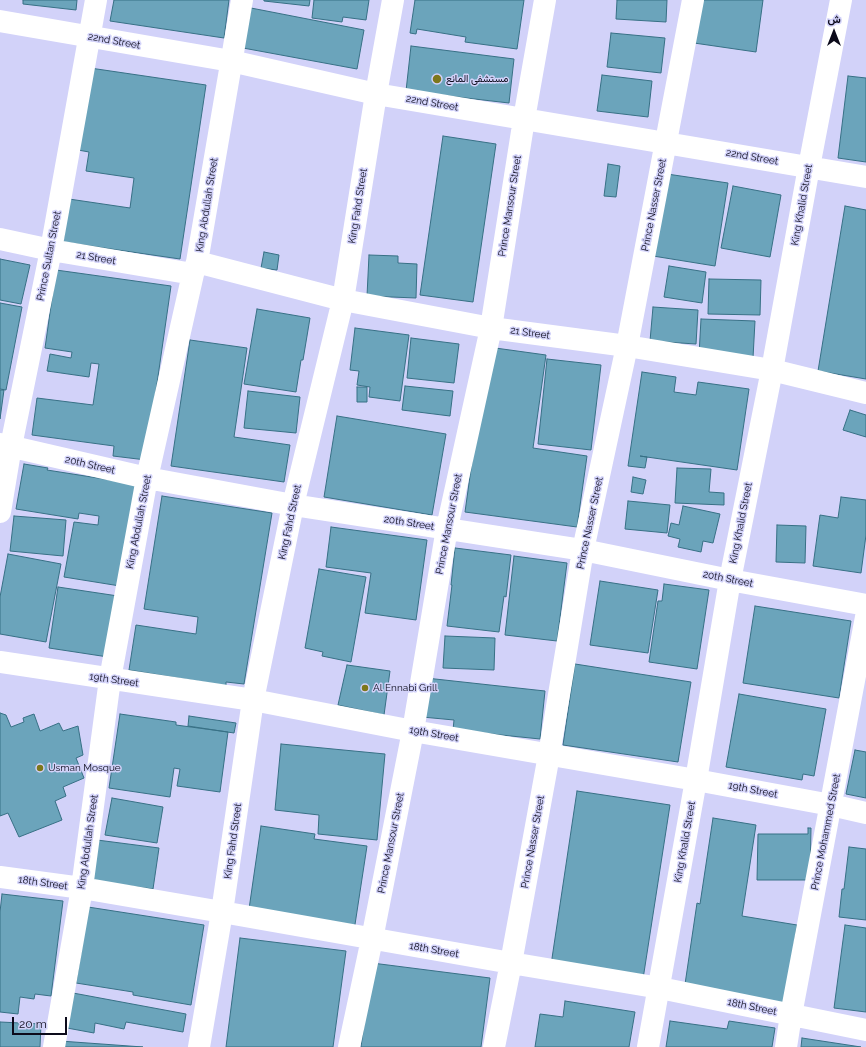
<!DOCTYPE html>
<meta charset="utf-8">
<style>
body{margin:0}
#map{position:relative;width:866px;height:1047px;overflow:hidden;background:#d2d2f9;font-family:Raleway,Vazirmatn,sans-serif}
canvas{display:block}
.north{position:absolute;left:814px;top:12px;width:40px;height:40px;-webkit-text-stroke:3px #d2d2f9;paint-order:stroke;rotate:0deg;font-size:11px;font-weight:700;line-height:16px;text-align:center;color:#0c0b1b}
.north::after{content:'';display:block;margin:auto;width:14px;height:18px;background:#0c0b1b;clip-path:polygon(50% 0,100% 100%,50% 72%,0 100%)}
.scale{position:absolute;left:12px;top:1017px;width:55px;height:18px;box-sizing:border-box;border:2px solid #0c0b1b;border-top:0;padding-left:5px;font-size:12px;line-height:14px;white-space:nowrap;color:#0c0b1b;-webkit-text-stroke:3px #d2d2f9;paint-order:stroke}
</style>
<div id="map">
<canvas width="866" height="1047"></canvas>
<div class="north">ش</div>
<div class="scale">20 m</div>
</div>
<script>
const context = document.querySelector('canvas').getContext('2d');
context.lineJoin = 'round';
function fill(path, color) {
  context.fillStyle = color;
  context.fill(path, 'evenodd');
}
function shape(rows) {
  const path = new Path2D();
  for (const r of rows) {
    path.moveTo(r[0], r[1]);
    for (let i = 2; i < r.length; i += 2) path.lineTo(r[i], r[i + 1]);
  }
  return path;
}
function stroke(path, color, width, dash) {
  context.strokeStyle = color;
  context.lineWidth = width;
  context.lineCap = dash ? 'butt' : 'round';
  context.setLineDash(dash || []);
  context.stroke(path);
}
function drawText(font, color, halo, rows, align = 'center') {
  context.font = font + ' Raleway,Vazirmatn,sans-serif';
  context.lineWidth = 3;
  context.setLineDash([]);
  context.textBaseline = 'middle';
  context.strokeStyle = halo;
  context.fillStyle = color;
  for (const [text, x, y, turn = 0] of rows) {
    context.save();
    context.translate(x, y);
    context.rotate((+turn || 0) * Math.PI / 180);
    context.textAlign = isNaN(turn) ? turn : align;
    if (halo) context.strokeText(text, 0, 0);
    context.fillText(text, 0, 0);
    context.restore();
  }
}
const building = shape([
 [23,0,77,0,76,10,23,4,23,0],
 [114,0,229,0,224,38,110,21,114,0],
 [264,0,310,0,309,6,264,1,264,0],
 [314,0,369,0,366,20,343,17,342,22,312,18,314,0],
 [415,0,524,0,517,49,465,42,466,37,417,29,416,34,410,33,415,0],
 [617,0,667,0,666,22,616,19,617,0],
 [700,0,763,0,756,52,694,43,700,0],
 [251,8,364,30,357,69,243,48,251,8],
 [611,33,665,38,661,73,607,67,611,33],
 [411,46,514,59,509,103,406,91,411,46],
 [90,68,206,85,180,259,63,242,69,199,130,208,134,178,86,171,89,152,78,150,90,68],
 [602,75,652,81,648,117,597,111,602,75],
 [848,76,866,78,866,162,838,158,848,76],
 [443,136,496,144,473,302,420,295,443,136],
 [608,164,620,166,616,197,604,196,608,164],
 [667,174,728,183,715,266,653,256,667,174],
 [733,186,781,195,770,257,721,248,733,186],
 [845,206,866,210,866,379,818,371,845,206],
 [264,252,279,255,277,270,261,268,264,252],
 [369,255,398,256,398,263,417,264,416,298,367,296,369,255],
 [0,259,30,265,21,304,0,300,0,259],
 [669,266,706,272,702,303,664,297,669,266],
 [56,270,171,286,146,460,113,456,114,446,32,435,37,398,93,405,99,364,91,363,89,377,47,371,50,354,71,358,72,352,45,348,56,270],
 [709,279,761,280,760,315,708,314,709,279],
 [0,303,22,307,6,390,0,389,0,303],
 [653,307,698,310,696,344,650,341,653,307],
 [257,309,310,318,303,360,301,360,296,392,244,384,257,309],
 [701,319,755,321,753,358,699,355,701,319],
 [355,328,409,335,400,401,369,397,370,387,357,385,359,371,350,370,355,328],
 [411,338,459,344,454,383,407,378,411,338],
 [190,340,247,348,234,437,290,445,284,482,171,466,190,340],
 [488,347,546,355,533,448,587,456,577,527,465,512,488,347],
 [547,359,601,365,591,450,538,444,547,359],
 [642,372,676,377,674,392,696,395,698,382,749,389,737,470,640,456,647,457,645,468,628,466,642,372],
 [405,386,453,391,450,416,402,410,405,386],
 [357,387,367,387,367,402,357,402,357,387],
 [0,390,4,390,0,419,0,390],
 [248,391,300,397,296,433,244,428,248,391],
 [850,410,866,415,866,437,843,430,850,410],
 [337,416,446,434,432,515,324,497,337,416],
 [24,464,48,468,47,470,136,484,120,586,64,577,74,522,98,525,99,516,79,513,78,519,16,509,24,464],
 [677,468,711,469,709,492,724,493,724,505,675,503,677,468],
 [633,477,646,480,643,494,631,492,633,477],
 [162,496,272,513,244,684,226,682,226,686,129,670,136,625,196,634,198,617,144,609,162,496],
 [841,497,866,500,866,535,861,573,813,566,820,515,838,518,841,497],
 [628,501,670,505,667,533,625,529,628,501],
 [683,506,720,514,713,543,703,541,701,552,678,547,680,539,668,536,671,523,679,525,683,506],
 [14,516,66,520,63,556,10,551,14,516],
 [777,525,806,526,805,563,776,562,777,525],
 [331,527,427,540,416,620,365,613,371,573,326,567,331,527],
 [455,548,511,555,506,597,504,596,499,632,447,626,452,585,451,585,455,548],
 [8,554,61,564,46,642,0,634,0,597,8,554],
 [514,556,567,563,557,641,505,635,514,556],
 [319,569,366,577,351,662,322,656,323,652,305,648,319,569],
 [600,581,658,590,648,653,590,645,600,581],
 [664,584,709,590,697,669,649,662,658,601,662,601,664,584],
 [58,587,118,596,108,657,49,648,58,587],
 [755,606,851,621,839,698,743,683,755,606],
 [445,636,495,638,494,670,443,668,445,636],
 [575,664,691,682,678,762,563,745,575,664],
 [347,665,390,671,384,715,338,705,347,665],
 [426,678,545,691,540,739,453,730,454,720,422,717,426,678],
 [739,694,826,709,814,776,803,774,802,780,726,767,739,694],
 [0,713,6,715,11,727,24,722,23,718,34,714,40,731,59,723,63,731,78,726,83,755,76,758,84,778,63,787,66,796,55,801,62,820,19,837,8,813,0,816,0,713],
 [120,714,176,722,176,725,228,732,220,792,177,786,180,769,174,768,170,797,109,788,120,714],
 [189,716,236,723,234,733,188,726,189,716],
 [281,744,385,754,377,840,318,834,319,815,275,810,281,744],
 [855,750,866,752,866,798,846,794,855,750],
 [577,791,670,805,643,979,551,965,577,791],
 [112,798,163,807,157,843,105,835,112,798],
 [713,818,756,825,742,916,797,925,785,1006,684,991,697,903,700,904,713,818],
 [261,826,315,834,314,839,367,846,354,931,248,916,261,826],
 [808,828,811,828,810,880,757,880,758,834,808,834,808,828],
 [97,840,159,848,153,889,91,881,97,840],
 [849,847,866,849,866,920,839,917,842,889,844,889,849,847],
 [2,894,63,901,51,996,35,994,34,999,20,997,18,1014,0,1012,0,912,2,894],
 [88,907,204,925,191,1005,133,995,133,992,76,983,88,907],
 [845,925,866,928,866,1012,834,1008,845,925],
 [240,938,346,951,333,1047,226,1047,240,938],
 [372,963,490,978,481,1047,361,1047,372,963],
 [73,993,186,1014,183,1032,126,1022,124,1029,95,1023,94,1033,67,1028,73,993],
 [565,1001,635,1012,629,1047,535,1047,540,1014,563,1017,565,1001],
 [670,1021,727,1029,729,1021,775,1028,772,1047,666,1047,670,1021],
 [0,1022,41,1024,40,1047,0,1047,0,1022],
 [802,1038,861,1047,801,1047,802,1038],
 [60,1041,143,1047,60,1047,60,1041]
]);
fill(building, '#6ba4bb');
stroke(building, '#377085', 1);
stroke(shape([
 [0,21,231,61,376,94,866,177],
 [0,239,51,250,193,274],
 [197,262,343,300,491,328,627,346,772,370,866,393],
 [0,444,147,478,293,505,583,550,730,580,866,605],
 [0,512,11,446,51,250,96,0],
 [0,662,253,700,413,731,696,780,831,805,866,813],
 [0,877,82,888,222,912,511,963,660,988,866,1030],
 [54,1047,82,888,110,679,147,478,193,274,197,262,242,0],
 [199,1047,222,912,253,700,293,505,343,300,376,94,393,0],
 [349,1047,372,939,413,731,447,528,491,328,524,119,545,0],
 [494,1047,511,963,549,755,583,550,627,346,693,0],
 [648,1047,696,780,730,580,772,370,809,167,841,0],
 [786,1047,791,1015,866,617]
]), '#fff', 22);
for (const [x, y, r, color] of [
 [437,79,5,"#7d771b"],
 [365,688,4,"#7d771b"],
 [40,768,4,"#7d771b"]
]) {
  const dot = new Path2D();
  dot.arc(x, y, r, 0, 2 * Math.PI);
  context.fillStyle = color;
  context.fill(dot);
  stroke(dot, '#d2d2f9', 1.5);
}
drawText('10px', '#0c0b1b', '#d2d2f9', [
 ["22nd Street",114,41,10],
 ["22nd Street",432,103,10],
 ["22nd Street",752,157,10],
 ["King Abdullah Street",207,205,-81],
 ["Prince Nasser Street",654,205,-79],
 ["King Khalid Street",802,205,-80],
 ["King Fahd Street",358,206,-81],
 ["Prince Mansour Street",510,206,-81],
 ["Prince Sultan Street",49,256,-79],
 ["21 Street",96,258,10],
 ["21 Street",530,333,8],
 ["20th Street",90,465,13],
 ["King Abdullah Street",139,522,-79],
 ["King Fahd Street",290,522,-78],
 ["20th Street",409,523,9],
 ["Prince Nasser Street",590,523,-78],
 ["King Khalid Street",741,523,-79],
 ["Prince Mansour Street",449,524,-79],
 ["20th Street",728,579,11],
 ["19th Street",114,680,8],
 ["19th Street",434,734,10],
 ["19th Street",753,790,11],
 ["Prince Mohammed Street",826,832,-79],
 ["King Fahd Street",233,841,-82],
 ["King Abdullah Street",88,842,-82],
 ["Prince Nasser Street",533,842,-80],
 ["King Khalid Street",685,842,-80],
 ["Prince Mansour Street",391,843,-79],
 ["18th Street",43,883,8],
 ["18th Street",434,950,10],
 ["18th Street",752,1007,12]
]);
drawText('10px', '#0c0b1b', '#d2d2f9', [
 ["مستشفى المانع",446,79],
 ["Al Ennabi Grill",373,688],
 ["Usman Mosque",48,768]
], 'left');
</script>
